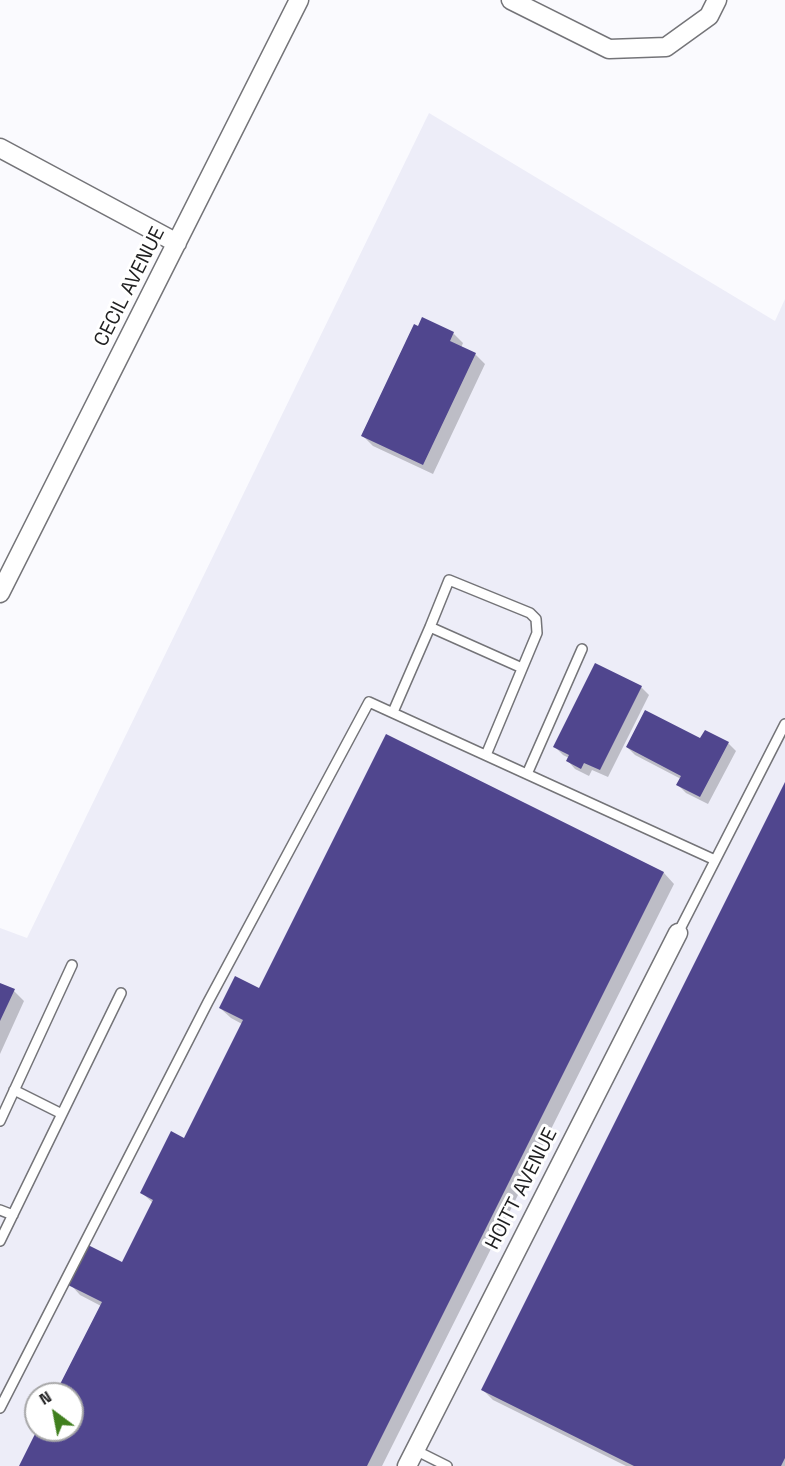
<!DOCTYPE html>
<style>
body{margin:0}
#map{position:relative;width:785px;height:1466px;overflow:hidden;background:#fafafe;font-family:"Space Grotesk",sans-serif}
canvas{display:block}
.north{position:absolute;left:24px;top:1382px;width:60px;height:60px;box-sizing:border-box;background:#fff;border:2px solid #a6a6a7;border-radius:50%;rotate:328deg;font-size:16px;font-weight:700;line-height:24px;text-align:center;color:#212122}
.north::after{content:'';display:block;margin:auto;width:21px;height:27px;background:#407f1e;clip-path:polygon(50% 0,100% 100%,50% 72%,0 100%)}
</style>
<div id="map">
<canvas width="785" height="1466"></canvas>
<div class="north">N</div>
</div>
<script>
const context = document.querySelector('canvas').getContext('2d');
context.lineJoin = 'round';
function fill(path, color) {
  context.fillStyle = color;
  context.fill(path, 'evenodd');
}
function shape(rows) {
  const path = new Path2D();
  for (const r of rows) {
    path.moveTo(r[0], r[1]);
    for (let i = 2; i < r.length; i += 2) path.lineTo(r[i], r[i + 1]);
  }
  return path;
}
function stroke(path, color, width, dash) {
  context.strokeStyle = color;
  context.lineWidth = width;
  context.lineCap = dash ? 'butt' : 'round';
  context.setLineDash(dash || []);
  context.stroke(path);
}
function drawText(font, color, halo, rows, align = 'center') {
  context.font = font + ' "Space Grotesk",sans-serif';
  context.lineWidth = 6;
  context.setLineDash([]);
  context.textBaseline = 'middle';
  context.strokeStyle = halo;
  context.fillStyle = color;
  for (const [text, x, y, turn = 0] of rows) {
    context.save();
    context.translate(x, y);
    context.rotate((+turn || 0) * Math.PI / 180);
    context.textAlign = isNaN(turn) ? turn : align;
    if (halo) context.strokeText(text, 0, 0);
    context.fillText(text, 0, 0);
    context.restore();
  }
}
fill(shape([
 [429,113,775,321,785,299,785,1466,0,1466,0,928,27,938],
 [36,1394,72,1394,72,1430,36,1430]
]), '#ededf8');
fill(shape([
 [453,333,463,343,461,348,475,354,485,364,433,474,373,446,363,436],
 [641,687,649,695,608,777,592,770,589,776,575,769,568,761,569,758,563,755,555,747],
 [387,736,664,873,674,884,382,1466,21,1466,39,1430,72,1430,72,1394,57,1394,101,1306,80,1295,70,1284,122,1264,153,1203,142,1193,184,1140,242,1024,231,1018,220,1008,260,990],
 [701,740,728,743,736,751,708,804,686,793,678,785,681,779,635,755,627,747],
 [785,786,785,1466,626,1466,493,1400,483,1390],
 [0,984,14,991,24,1001,0,1054]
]), '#0003');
fill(shape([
 [422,317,454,332,450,341,476,353,423,465,361,436,414,324,418,326],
 [595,663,642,686,600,770,584,763,581,769,566,761,569,755,553,747],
 [645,710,700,738,705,730,729,742,700,797,676,785,681,776,626,747],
 [386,734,664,872,367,1466,19,1466,37,1430,72,1430,72,1394,55,1394,102,1302,68,1285,88,1245,122,1262,153,1200,140,1193,171,1131,184,1138,243,1020,219,1008,235,976,259,988],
 [785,782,785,1458,781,1466,634,1466,481,1390],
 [0,983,15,989,0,1021]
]), '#50468e');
const service = shape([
 [430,627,522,668],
 [393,712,430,627,449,580,530,613,536,619,537,633,486,755],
 [527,774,582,649],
 [678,933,785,724],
 [14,1090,62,1114],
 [0,1121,72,965],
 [0,1210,13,1215],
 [0,1241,121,993],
 [0,1408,208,1002,369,702,715,860],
 [415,1450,447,1466]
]);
const minor = shape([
 [511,0,609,49,666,47,709,16,717,0],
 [0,148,177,243],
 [0,593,299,0],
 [407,1466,678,933]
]);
stroke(service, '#747478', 12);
stroke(minor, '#747478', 21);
stroke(service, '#fff', 9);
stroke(minor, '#fff', 18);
drawText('20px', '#212122', '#fff', [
 ["CECIL AVENUE",130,287,-63],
 ["HOITT AVENUE",522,1189,-63]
]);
</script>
